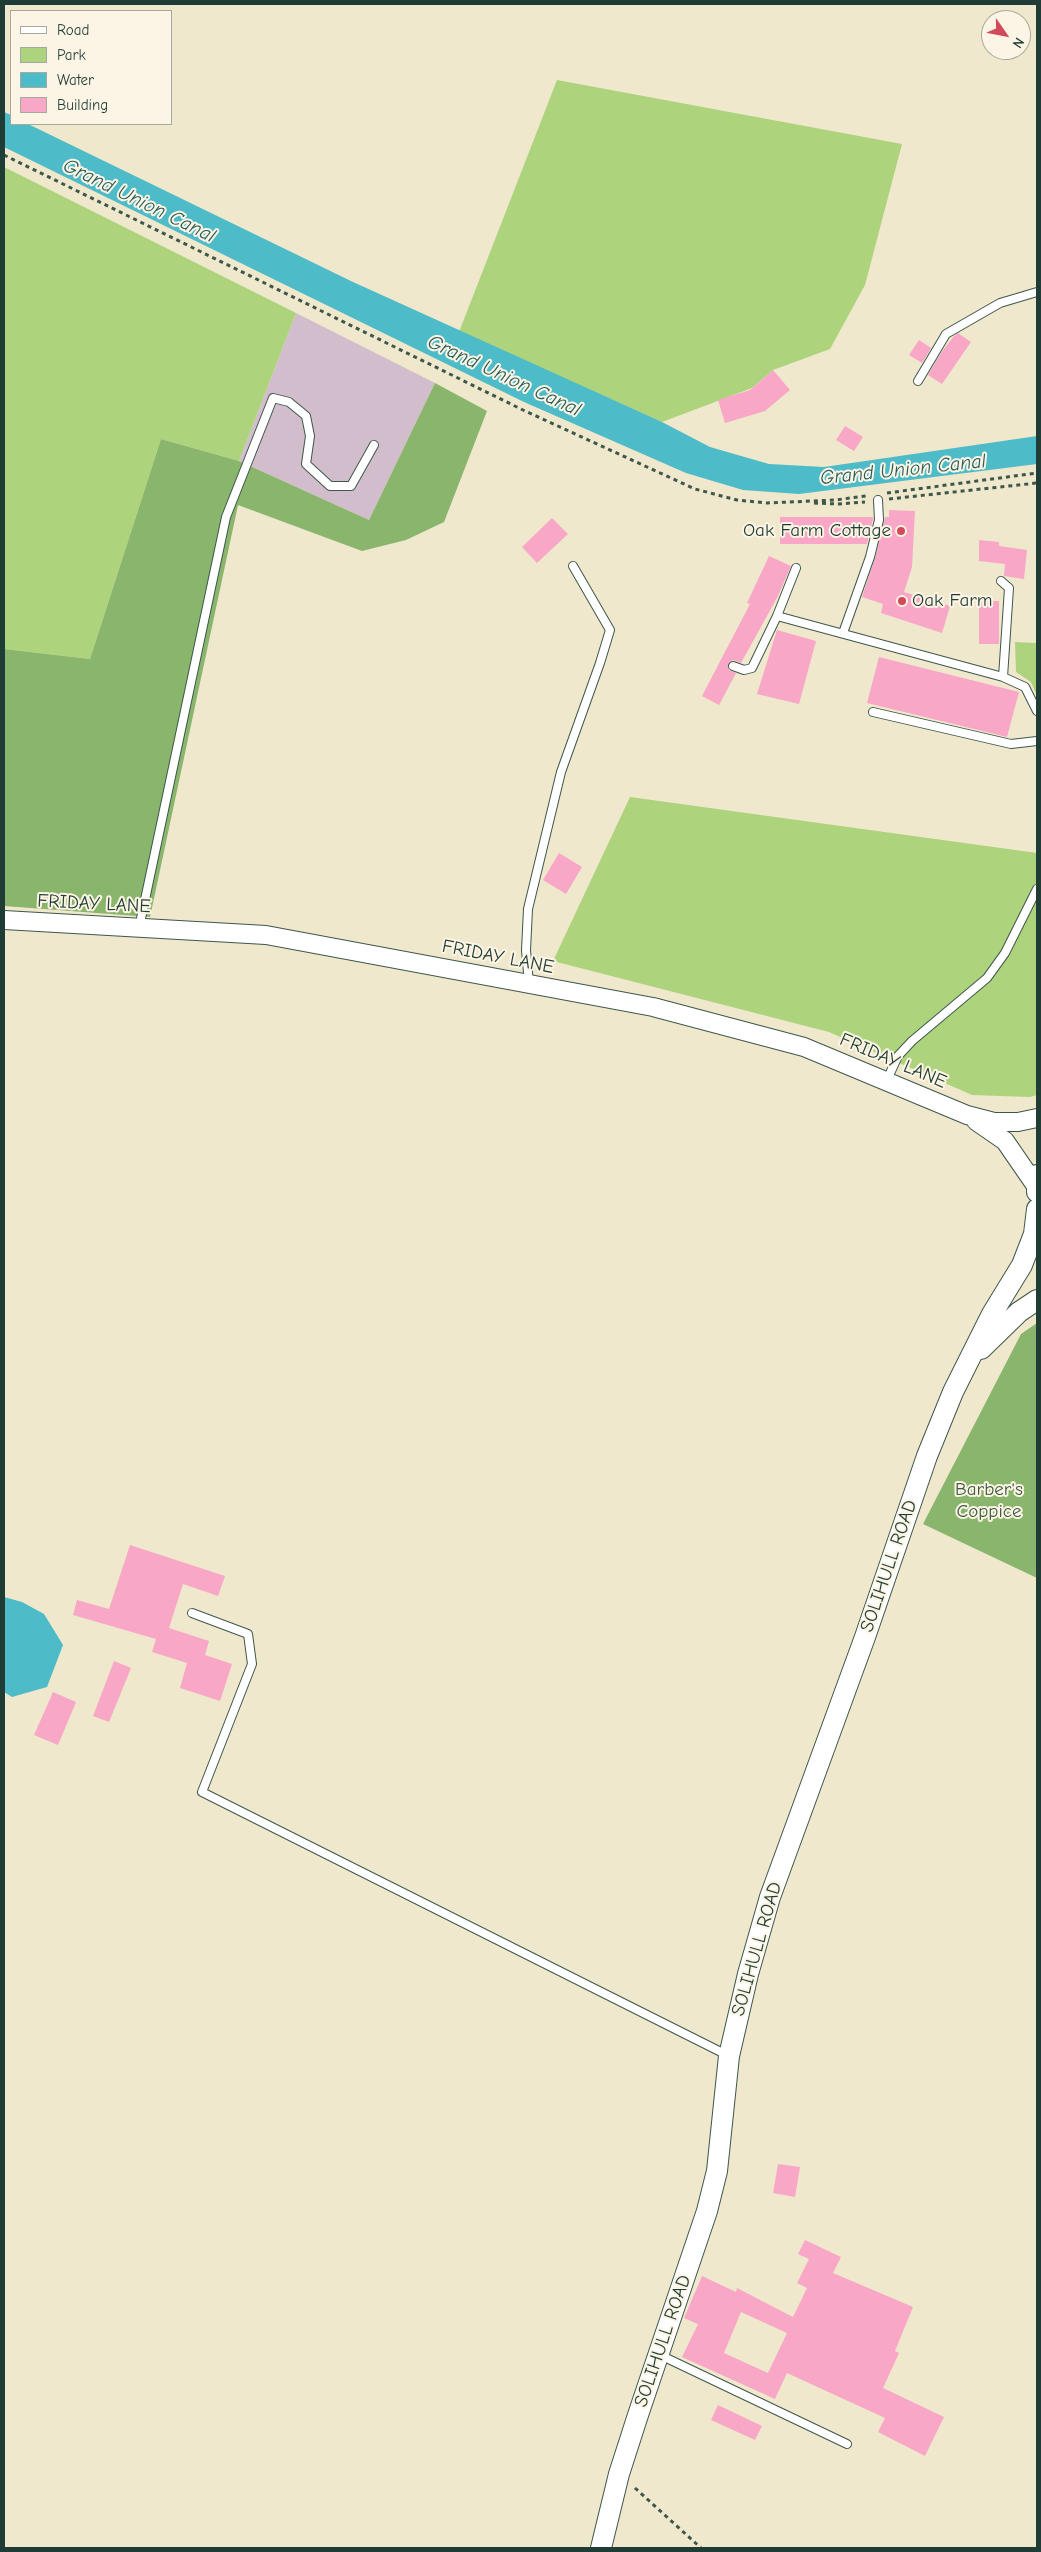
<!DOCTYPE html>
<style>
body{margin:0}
#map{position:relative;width:1041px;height:2552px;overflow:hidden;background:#efe8cc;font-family:"Comic Neue",sans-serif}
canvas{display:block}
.frame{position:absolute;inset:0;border:5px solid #1f3d34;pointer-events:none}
.legend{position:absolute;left:10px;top:10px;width:162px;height:115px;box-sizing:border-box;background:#fcf5e5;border:1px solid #a4ab9e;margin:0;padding:6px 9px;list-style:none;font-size:15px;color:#1f3d34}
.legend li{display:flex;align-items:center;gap:10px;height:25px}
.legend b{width:25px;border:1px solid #a4ab9e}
.north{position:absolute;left:981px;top:10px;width:50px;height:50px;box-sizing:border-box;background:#fcf5e5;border:1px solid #a4ab9e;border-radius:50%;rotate:123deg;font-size:14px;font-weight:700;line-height:20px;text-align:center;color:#1f3d34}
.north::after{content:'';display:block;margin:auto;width:18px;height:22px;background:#d1495b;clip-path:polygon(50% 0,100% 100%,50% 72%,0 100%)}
</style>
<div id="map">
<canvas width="1041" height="2552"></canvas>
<div class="frame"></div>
<ul class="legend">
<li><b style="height:6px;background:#fff"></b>Road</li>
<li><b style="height:14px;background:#aed37d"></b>Park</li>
<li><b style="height:14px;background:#4ebbc8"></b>Water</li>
<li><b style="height:14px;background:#f8a7c7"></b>Building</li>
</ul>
<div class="north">N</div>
</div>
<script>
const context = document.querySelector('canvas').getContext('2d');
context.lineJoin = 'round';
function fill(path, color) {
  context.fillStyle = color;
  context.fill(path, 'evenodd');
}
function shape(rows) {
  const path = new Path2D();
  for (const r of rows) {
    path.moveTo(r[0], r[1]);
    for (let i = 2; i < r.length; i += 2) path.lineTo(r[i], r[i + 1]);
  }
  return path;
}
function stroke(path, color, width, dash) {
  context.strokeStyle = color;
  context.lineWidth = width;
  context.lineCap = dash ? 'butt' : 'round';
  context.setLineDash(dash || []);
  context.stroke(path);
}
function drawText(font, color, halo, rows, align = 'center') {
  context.font = font + ' "Comic Neue",sans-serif';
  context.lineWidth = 4;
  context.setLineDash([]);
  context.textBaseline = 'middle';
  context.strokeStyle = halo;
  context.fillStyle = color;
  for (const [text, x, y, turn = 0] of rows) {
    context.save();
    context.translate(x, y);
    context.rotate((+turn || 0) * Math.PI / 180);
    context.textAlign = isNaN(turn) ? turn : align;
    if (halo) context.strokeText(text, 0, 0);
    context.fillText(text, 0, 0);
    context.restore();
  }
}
fill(shape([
 [296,313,435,383,369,520,239,461]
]), '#d1bdcc');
fill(shape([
 [557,80,902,144,865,285,830,349,773,370,752,388,662,422,459,332],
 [4,167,296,313,239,461,161,439,90,659,4,649],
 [1037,636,1037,696,1031,682,1016,672,1015,642,1036,643],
 [630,797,1037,853,1037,1095,1030,1097,972,1095,829,1032,553,961]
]), '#aed37d');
fill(shape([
 [435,383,487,411,444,522,406,540,362,551,238,505,150,917,4,906,4,649,90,659,161,439,239,461,369,520],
 [1037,1323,1037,1578,923,1524,1021,1334]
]), '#8ab56c');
fill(shape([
 [4,112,11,115,11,124,28,124,353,282,662,422,710,447,769,464,824,467,1037,436,1037,464,799,494,743,490,686,473,524,402,4,147],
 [4,1597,22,1602,44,1614,63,1645,47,1687,12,1697,4,1692]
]), '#4ebbc8');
fill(shape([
 [958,333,971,342,942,384,928,375,941,353,954,336],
 [919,340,931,348,922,363,909,355],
 [773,370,790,390,765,411,725,423,718,400,750,390],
 [845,426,863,437,854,451,836,440],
 [889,510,915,511,912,567,904,592,950,606,942,633,881,613,883,604,862,597,875,558,885,517,889,517],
 [780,517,873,517,873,519,867,544,780,544],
 [552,518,568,534,537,563,522,547],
 [979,540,999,542,999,546,1027,550,1024,579,1004,576,1005,564,979,561],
 [769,556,791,566,778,596,741,663,733,660,728,664,729,670,736,673,719,705,702,696,750,604,747,603],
 [979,601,999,601,999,644,979,644],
 [777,630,816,641,799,704,757,694],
 [879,657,1019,692,1007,737,867,703],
 [559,853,582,867,566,894,543,880],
 [130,1545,225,1576,218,1596,183,1584,169,1628,209,1641,205,1655,232,1664,220,1701,180,1688,187,1663,152,1652,156,1639,73,1615,77,1600,109,1609],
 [114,1661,131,1668,109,1722,93,1716],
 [53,1692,76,1702,58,1745,34,1735],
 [778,2164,800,2167,795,2197,773,2193],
 [805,2240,841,2257,833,2273,913,2307,895,2351,899,2353,883,2388,944,2417,925,2456,878,2432,885,2418,787,2373,775,2399,682,2357,698,2324,684,2318,702,2276,736,2292,737,2288,793,2317,807,2288,797,2283,809,2259,798,2254],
 [741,2312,787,2333,768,2373,724,2353],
 [718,2405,762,2426,755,2440,711,2420]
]), '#f8a7c7');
const service = shape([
 [918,381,946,334,1000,303,1037,292],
 [1001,581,1009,588,1003,677],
 [777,616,1003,677,1025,687,1037,711],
 [843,633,870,557,879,520,878,500],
 [733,666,744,670,752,668,777,616,796,568],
 [873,712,1011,744,1037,741],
 [139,928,226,517,273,398,289,402,306,416,310,436,306,464,330,486,351,486,374,445],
 [529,984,526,950,528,909,561,772,600,663,610,630,573,566],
 [886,1082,898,1056,912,1041,987,978,1005,953,1037,889],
 [192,1613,248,1634,252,1664,202,1792,727,2055],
 [660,2355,847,2444]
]);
const tertiary = shape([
 [4,920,266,935,653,1007,804,1047,967,1115,994,1122,1018,1122,1037,1118],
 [976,1121,1005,1141,1036,1186]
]);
const secondary = shape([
 [1037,1175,1037,1192],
 [981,1349,1019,1312,1037,1300],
 [601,2548,619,2474,638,2415,707,2211,717,2171,729,2056,748,1974,770,1897,865,1637,927,1456,953,1392,992,1314,1022,1265,1034,1234,1037,1209]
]);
stroke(service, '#3e574b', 10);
stroke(tertiary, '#3e574b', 20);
stroke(secondary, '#3e574b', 22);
stroke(shape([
 [4,155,523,410,695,489,737,500,767,503,835,500,866,496],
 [887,493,1037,473],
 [889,499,1037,483],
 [814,503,838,504,865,502],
 [635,2488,701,2548]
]), '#3e574b', 3, [4, 4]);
stroke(service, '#fff', 8);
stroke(tertiary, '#fff', 18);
stroke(secondary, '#fff', 20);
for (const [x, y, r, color] of [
 [901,531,5,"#d1495b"],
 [902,601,5,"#d1495b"]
]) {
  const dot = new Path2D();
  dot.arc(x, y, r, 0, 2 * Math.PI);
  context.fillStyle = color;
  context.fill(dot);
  stroke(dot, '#fcf5e5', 2);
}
drawText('19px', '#1f3d34', '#fcf5e5', [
 ["Oak Farm Cottage",891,531],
 ["Oak Farm",912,601,"left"]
], 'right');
drawText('19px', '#1f3d34', '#fcf5e5', [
 ["FRIDAY LANE",94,904,3],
 ["FRIDAY LANE",498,957,11],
 ["FRIDAY LANE",893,1061,23],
 ["SOLIHULL ROAD",889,1566,-71],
 ["SOLIHULL ROAD",757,1949,-74],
 ["SOLIHULL ROAD",663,2341,-71]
]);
drawText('19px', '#3c5b43', '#fcf5e5', [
 ["Barber's",989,1490],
 ["Coppice",989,1512]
]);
drawText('italic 20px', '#2b5c59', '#fcf5e5', [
 ["Grand Union Canal",139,201,26],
 ["Grand Union Canal",504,376,25],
 ["Grand Union Canal",903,470,-6]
]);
</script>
